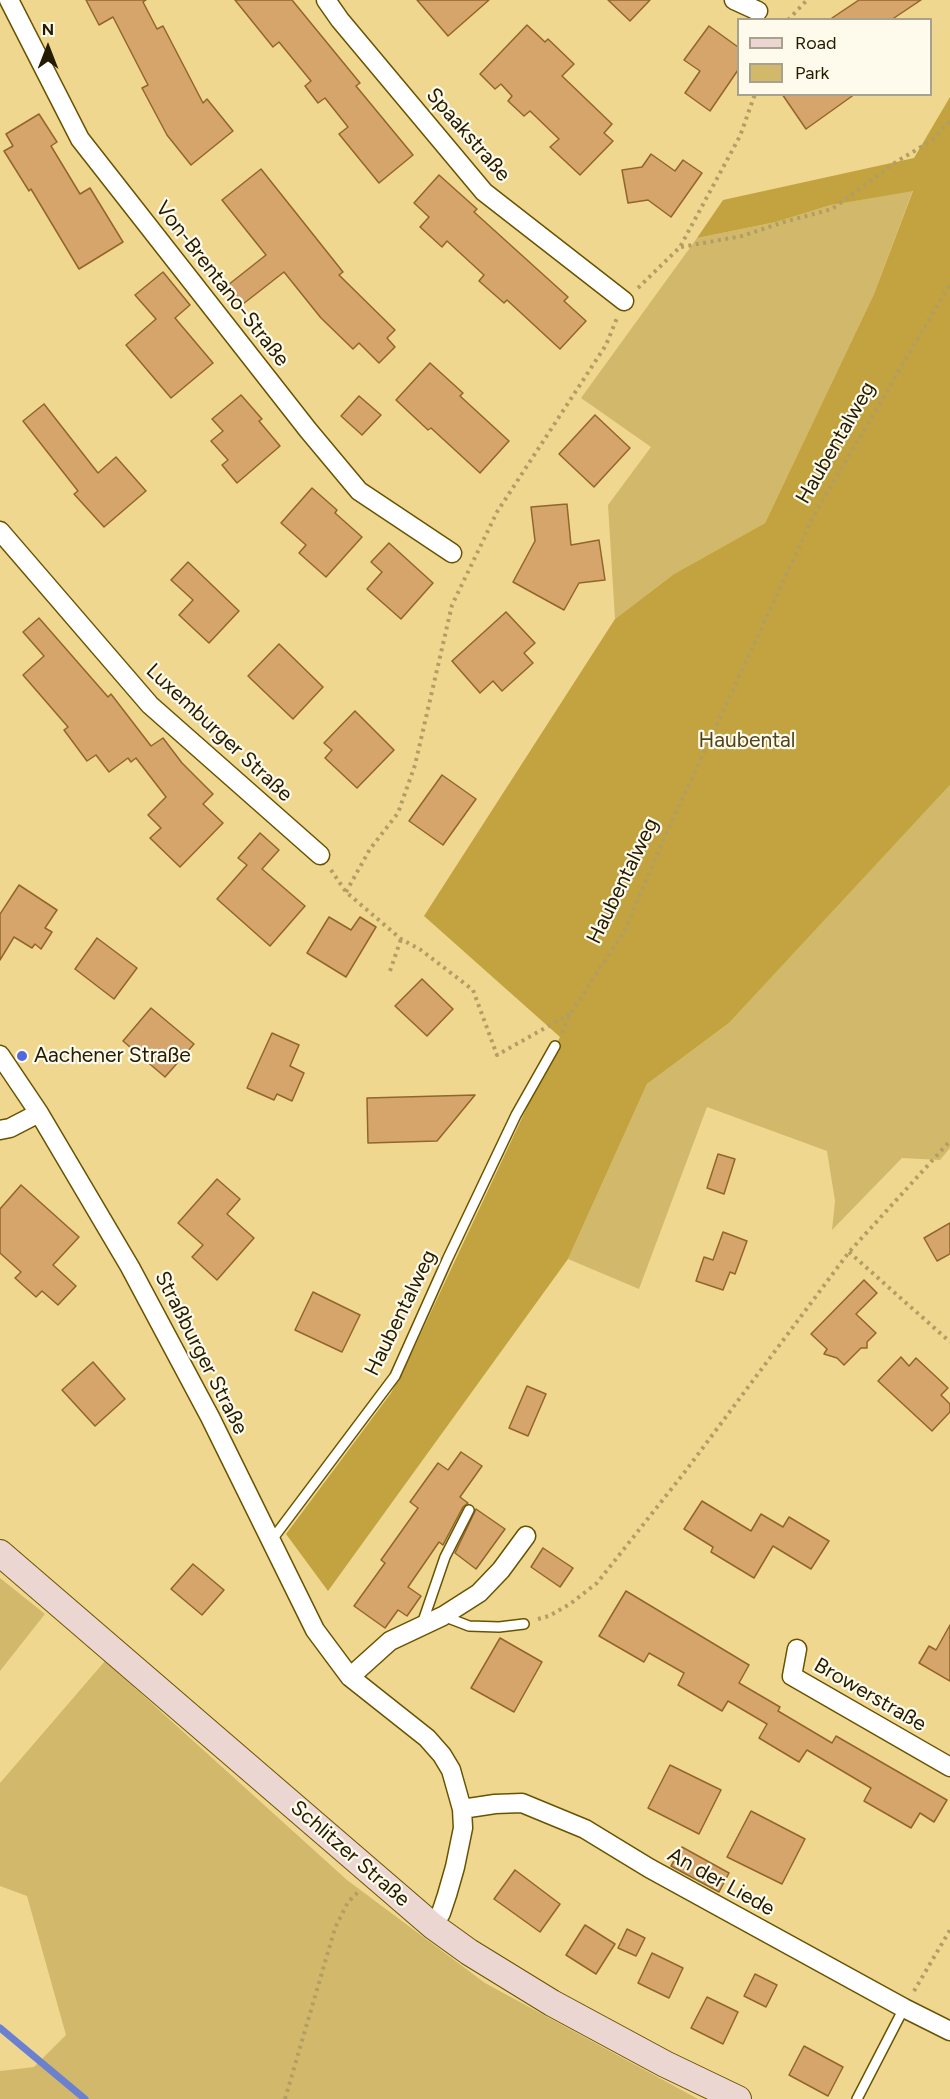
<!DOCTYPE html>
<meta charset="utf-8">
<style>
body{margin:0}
#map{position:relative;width:950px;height:2099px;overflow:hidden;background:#f0d790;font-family:Figtree,sans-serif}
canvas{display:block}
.legend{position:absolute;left:737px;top:18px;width:195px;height:78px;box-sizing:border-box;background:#fefaec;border:2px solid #a7a18e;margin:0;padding:8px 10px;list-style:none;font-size:18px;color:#241b00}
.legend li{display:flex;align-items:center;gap:12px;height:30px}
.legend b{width:30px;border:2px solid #a7a18e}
.north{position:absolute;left:18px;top:18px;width:60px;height:60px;-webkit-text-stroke:4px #fefaec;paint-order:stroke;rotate:0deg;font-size:16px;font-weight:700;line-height:24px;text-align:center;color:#241b00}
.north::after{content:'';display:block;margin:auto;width:21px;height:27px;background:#241b00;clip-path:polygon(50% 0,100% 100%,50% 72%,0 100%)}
</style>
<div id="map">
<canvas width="950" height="2099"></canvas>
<ul class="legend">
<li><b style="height:8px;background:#ebd6d1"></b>Road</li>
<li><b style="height:16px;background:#d2b86b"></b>Park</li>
</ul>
<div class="north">N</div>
</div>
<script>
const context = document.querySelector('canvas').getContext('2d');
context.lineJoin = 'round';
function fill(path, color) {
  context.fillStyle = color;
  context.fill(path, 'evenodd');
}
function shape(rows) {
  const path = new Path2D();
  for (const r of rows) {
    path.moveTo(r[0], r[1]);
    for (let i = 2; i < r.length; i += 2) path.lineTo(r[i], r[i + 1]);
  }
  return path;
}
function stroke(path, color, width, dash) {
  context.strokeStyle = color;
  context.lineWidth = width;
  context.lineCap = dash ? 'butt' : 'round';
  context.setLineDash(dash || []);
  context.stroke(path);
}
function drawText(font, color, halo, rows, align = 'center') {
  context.font = font + ' Figtree,sans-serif';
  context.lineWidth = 4.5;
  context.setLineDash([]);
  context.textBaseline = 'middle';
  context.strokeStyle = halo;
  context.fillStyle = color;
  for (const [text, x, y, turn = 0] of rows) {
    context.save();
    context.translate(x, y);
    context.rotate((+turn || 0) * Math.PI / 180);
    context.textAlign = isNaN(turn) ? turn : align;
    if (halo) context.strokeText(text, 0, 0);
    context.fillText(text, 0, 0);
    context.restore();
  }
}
fill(shape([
 [913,190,874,294,765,523,674,574,615,619,608,505,651,447,581,398,697,238,776,222,831,205],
 [950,785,950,1148,940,1160,902,1158,832,1230,835,1201,827,1151,707,1107,639,1289,568,1259,647,1084,729,1023],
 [0,1578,45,1614,0,1671],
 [105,1661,347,1880,485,1983,698,2099,0,2099,0,2071,34,2067,66,2035,27,1896,0,1886,0,1783]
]), '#d2b86b');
fill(shape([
 [950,97,950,785,729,1023,647,1084,568,1259,328,1591,286,1534,391,1393,414,1348,560,1037,424,916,615,619,674,574,765,523,874,294,913,191,831,205,776,222,697,238,723,200,914,158]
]), '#c2a33f');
stroke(shape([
 [0,2028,85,2099]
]), '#6c80d0', 7);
const building = shape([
 [86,0,146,0,143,2,157,29,163,26,203,103,207,99,233,131,191,165,167,135,142,88,148,85,113,17,99,25,86,0],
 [235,0,292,0,360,83,356,86,413,155,379,183,339,134,348,127,325,98,318,103,305,86,311,81,279,42,273,47,235,0],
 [417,0,489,0,448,36,417,0],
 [608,0,650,0,630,21,608,0],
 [859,0,921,0,891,20,829,20,859,0],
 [527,25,545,42,548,39,574,64,562,76,612,124,604,133,613,141,580,175,550,147,559,139,530,111,524,116,508,101,512,96,501,84,495,89,480,74,527,25],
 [709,26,738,47,738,70,710,111,685,93,700,71,684,60,709,26],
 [782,94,855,94,806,129,782,94],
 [39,114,57,142,51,146,80,194,90,188,123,242,79,269,31,189,29,191,4,151,13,146,6,134,39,114],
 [651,154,675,171,683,160,702,173,671,217,648,200,628,203,622,170,642,167,651,154],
 [261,169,343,272,339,275,395,330,387,338,395,347,379,363,359,343,353,349,321,318,284,272,243,304,228,285,266,255,222,200,261,169],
 [439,175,477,209,474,212,568,297,564,301,586,321,560,349,507,300,504,303,479,281,484,275,447,241,442,247,420,227,429,217,414,203,439,175],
 [163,272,190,305,175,318,213,363,171,398,126,345,156,319,135,295,163,272],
 [430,363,463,393,460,396,509,441,480,473,431,428,428,430,396,400,430,363],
 [241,395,262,419,259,421,280,446,237,483,222,465,228,460,211,441,223,431,212,419,241,395],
 [359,396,381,415,362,435,341,416,359,396],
 [44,404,98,473,116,457,146,491,104,527,74,494,78,491,23,421,44,404],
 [595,415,630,448,594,487,559,454,595,415],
 [312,488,337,510,335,513,362,537,326,577,299,553,306,545,281,523,312,488],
 [567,504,571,545,599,540,605,580,579,583,564,610,513,582,535,541,531,507,567,504],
 [389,543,433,583,401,619,367,589,382,572,371,562,389,543],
 [188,562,239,611,209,643,179,615,193,600,171,580,188,562],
 [506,612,535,643,524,653,533,663,502,691,493,681,480,693,452,661,506,612],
 [39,618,108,697,111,694,151,746,163,738,182,763,213,794,203,804,223,823,180,867,150,838,161,828,148,815,166,797,136,758,131,762,128,758,109,772,96,755,87,761,64,730,68,727,23,675,44,656,23,632,39,618],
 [279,644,323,687,293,719,248,676,279,644],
 [355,711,394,750,357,788,325,758,332,750,324,743,355,711],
 [442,775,476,799,443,845,409,821,442,775],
 [260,833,279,850,262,869,305,906,270,946,217,899,247,865,238,858,260,833],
 [19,885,57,910,45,928,52,932,41,949,35,944,32,948,14,937,0,960,0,914,19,885],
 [329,917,351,930,360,917,376,927,346,977,307,953,329,917],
 [97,938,137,968,114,999,75,969,97,938],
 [422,979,453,1009,427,1036,395,1006,422,979],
 [151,1008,194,1044,165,1077,123,1041,151,1008],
 [272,1033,299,1045,290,1066,304,1073,292,1101,277,1094,274,1100,247,1088,272,1033],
 [475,1095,437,1141,368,1143,367,1098,475,1095],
 [718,1154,735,1159,724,1194,707,1188,718,1154],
 [217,1179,240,1199,227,1214,254,1238,217,1280,192,1257,203,1245,178,1223,217,1179],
 [21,1185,79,1237,53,1265,76,1286,58,1305,42,1291,36,1297,15,1278,21,1272,0,1253,0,1209,21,1185],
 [950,1223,950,1254,937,1261,924,1238,950,1223],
 [723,1232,747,1241,735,1274,730,1272,723,1290,696,1281,704,1257,713,1260,723,1232],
 [864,1280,877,1293,856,1314,876,1333,867,1342,867,1348,861,1348,844,1365,837,1358,824,1354,827,1349,811,1334,864,1280],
 [313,1292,360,1315,342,1352,295,1330,313,1292],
 [901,1357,909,1366,916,1358,948,1388,941,1395,950,1404,950,1412,932,1431,878,1381,901,1357],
 [93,1362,125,1399,95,1426,62,1390,93,1362],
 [527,1386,546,1394,528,1436,509,1428,527,1386],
 [461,1452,482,1466,460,1497,468,1503,463,1507,443,1545,439,1542,408,1587,421,1596,407,1616,398,1610,385,1628,354,1606,385,1563,381,1560,418,1508,410,1502,438,1463,448,1470,461,1452],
 [702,1501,751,1531,761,1514,783,1527,789,1517,829,1541,811,1569,773,1546,754,1578,711,1552,713,1547,684,1529,702,1501],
 [476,1509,505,1529,476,1569,455,1553,476,1509],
 [543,1548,573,1568,560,1587,531,1567,543,1548],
 [193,1564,224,1590,202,1615,171,1589,193,1564],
 [626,1591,749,1665,739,1683,780,1707,778,1711,832,1743,836,1736,947,1800,934,1822,920,1813,911,1828,864,1801,871,1788,807,1750,799,1762,759,1738,767,1724,728,1701,722,1711,678,1685,684,1673,649,1653,644,1662,599,1636,626,1591],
 [950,1625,950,1681,919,1663,929,1646,936,1650,950,1625],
 [500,1638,542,1662,514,1712,471,1688,500,1638],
 [670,1765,721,1790,699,1834,648,1808,670,1765],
 [751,1811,805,1839,782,1884,727,1857,751,1811],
 [682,1847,729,1873,719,1892,671,1866,682,1847],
 [515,1870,560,1904,540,1932,494,1899,515,1870],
 [585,1925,615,1944,596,1974,566,1955,585,1925],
 [627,1929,645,1938,636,1956,618,1948,627,1929],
 [652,1953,683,1968,669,1998,638,1983,652,1953],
 [755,1974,777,1985,766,2007,744,1996,755,1974],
 [707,1997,738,2012,723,2044,691,2028,707,1997],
 [804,2046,843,2067,828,2096,789,2075,804,2046]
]);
fill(building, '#d5a56b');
stroke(building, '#92662b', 1.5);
const service = shape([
 [271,1541,395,1376,447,1260,516,1115,555,1046],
 [443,1616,469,1626,499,1627,524,1624],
 [422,1624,445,1557,469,1510],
 [857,2099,904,2008]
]);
const minor = shape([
 [9,0,80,139,308,430,359,491,452,553],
 [326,0,340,20,484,192,624,301],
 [734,0,758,11],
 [0,531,150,705,320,855],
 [0,1055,39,1113,130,1267,210,1417,315,1630,350,1677,427,1738,442,1755,451,1770,462,1809,463,1828,455,1867,447,1895,441,1913,433,1926],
 [0,1130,10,1128,39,1113],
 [797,1649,792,1676,950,1767],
 [350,1677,390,1641,443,1616,479,1593,501,1570,526,1536],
 [462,1809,495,1804,522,1803,585,1829,649,1868,904,2008,950,2031]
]);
const secondary = shape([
 [0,1553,433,1926,469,1952,552,2003,665,2064,738,2099]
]);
stroke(service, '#695300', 12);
stroke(minor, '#695300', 21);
stroke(secondary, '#695300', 28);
stroke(shape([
 [788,20,807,0],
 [681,247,742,236,784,222,832,209,896,162,931,141,950,121],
 [638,288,680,247,740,136,755,94],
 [331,870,346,892,401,939,421,950,473,990,497,1055,570,1014],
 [346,892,370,849,398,813,415,765,452,605,497,512,606,345,617,318],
 [390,971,401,939],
 [562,1033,571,1013,625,930,666,834,814,515,950,284],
 [849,1252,950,1342],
 [538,1619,549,1616,570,1604,597,1583,684,1473,849,1252,950,1141],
 [914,1991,950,1930],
 [285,2099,335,1928,348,1902,358,1892]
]), '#b29e64', 4, [3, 4.5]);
stroke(service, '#fff', 9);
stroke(minor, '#fff', 18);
stroke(secondary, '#ebd6d1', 26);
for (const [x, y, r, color] of [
 [22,1056,6,"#5269de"]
]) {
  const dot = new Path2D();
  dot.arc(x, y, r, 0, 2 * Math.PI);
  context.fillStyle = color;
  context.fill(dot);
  stroke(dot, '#fefaec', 2);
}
drawText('21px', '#241b00', '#fefaec', [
 ["Spaakstraße",468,135,49],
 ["Von-Brentano-Straße",222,284,52],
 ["Haubentalweg",836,443,-60],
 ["Luxemburger Straße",219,733,43],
 ["Haubentalweg",623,881,-64],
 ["Haubentalweg",401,1313,-64],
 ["Straßburger Straße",201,1353,63],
 ["Browerstraße",870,1695,30],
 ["Schlitzer Straße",350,1854,41],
 ["An der Liede",721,1882,29]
]);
drawText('21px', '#504319', '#fefaec', [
 ["Haubental",747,741]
]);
drawText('21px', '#241b00', '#fefaec', [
 ["Aachener Straße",34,1056]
], 'left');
</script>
